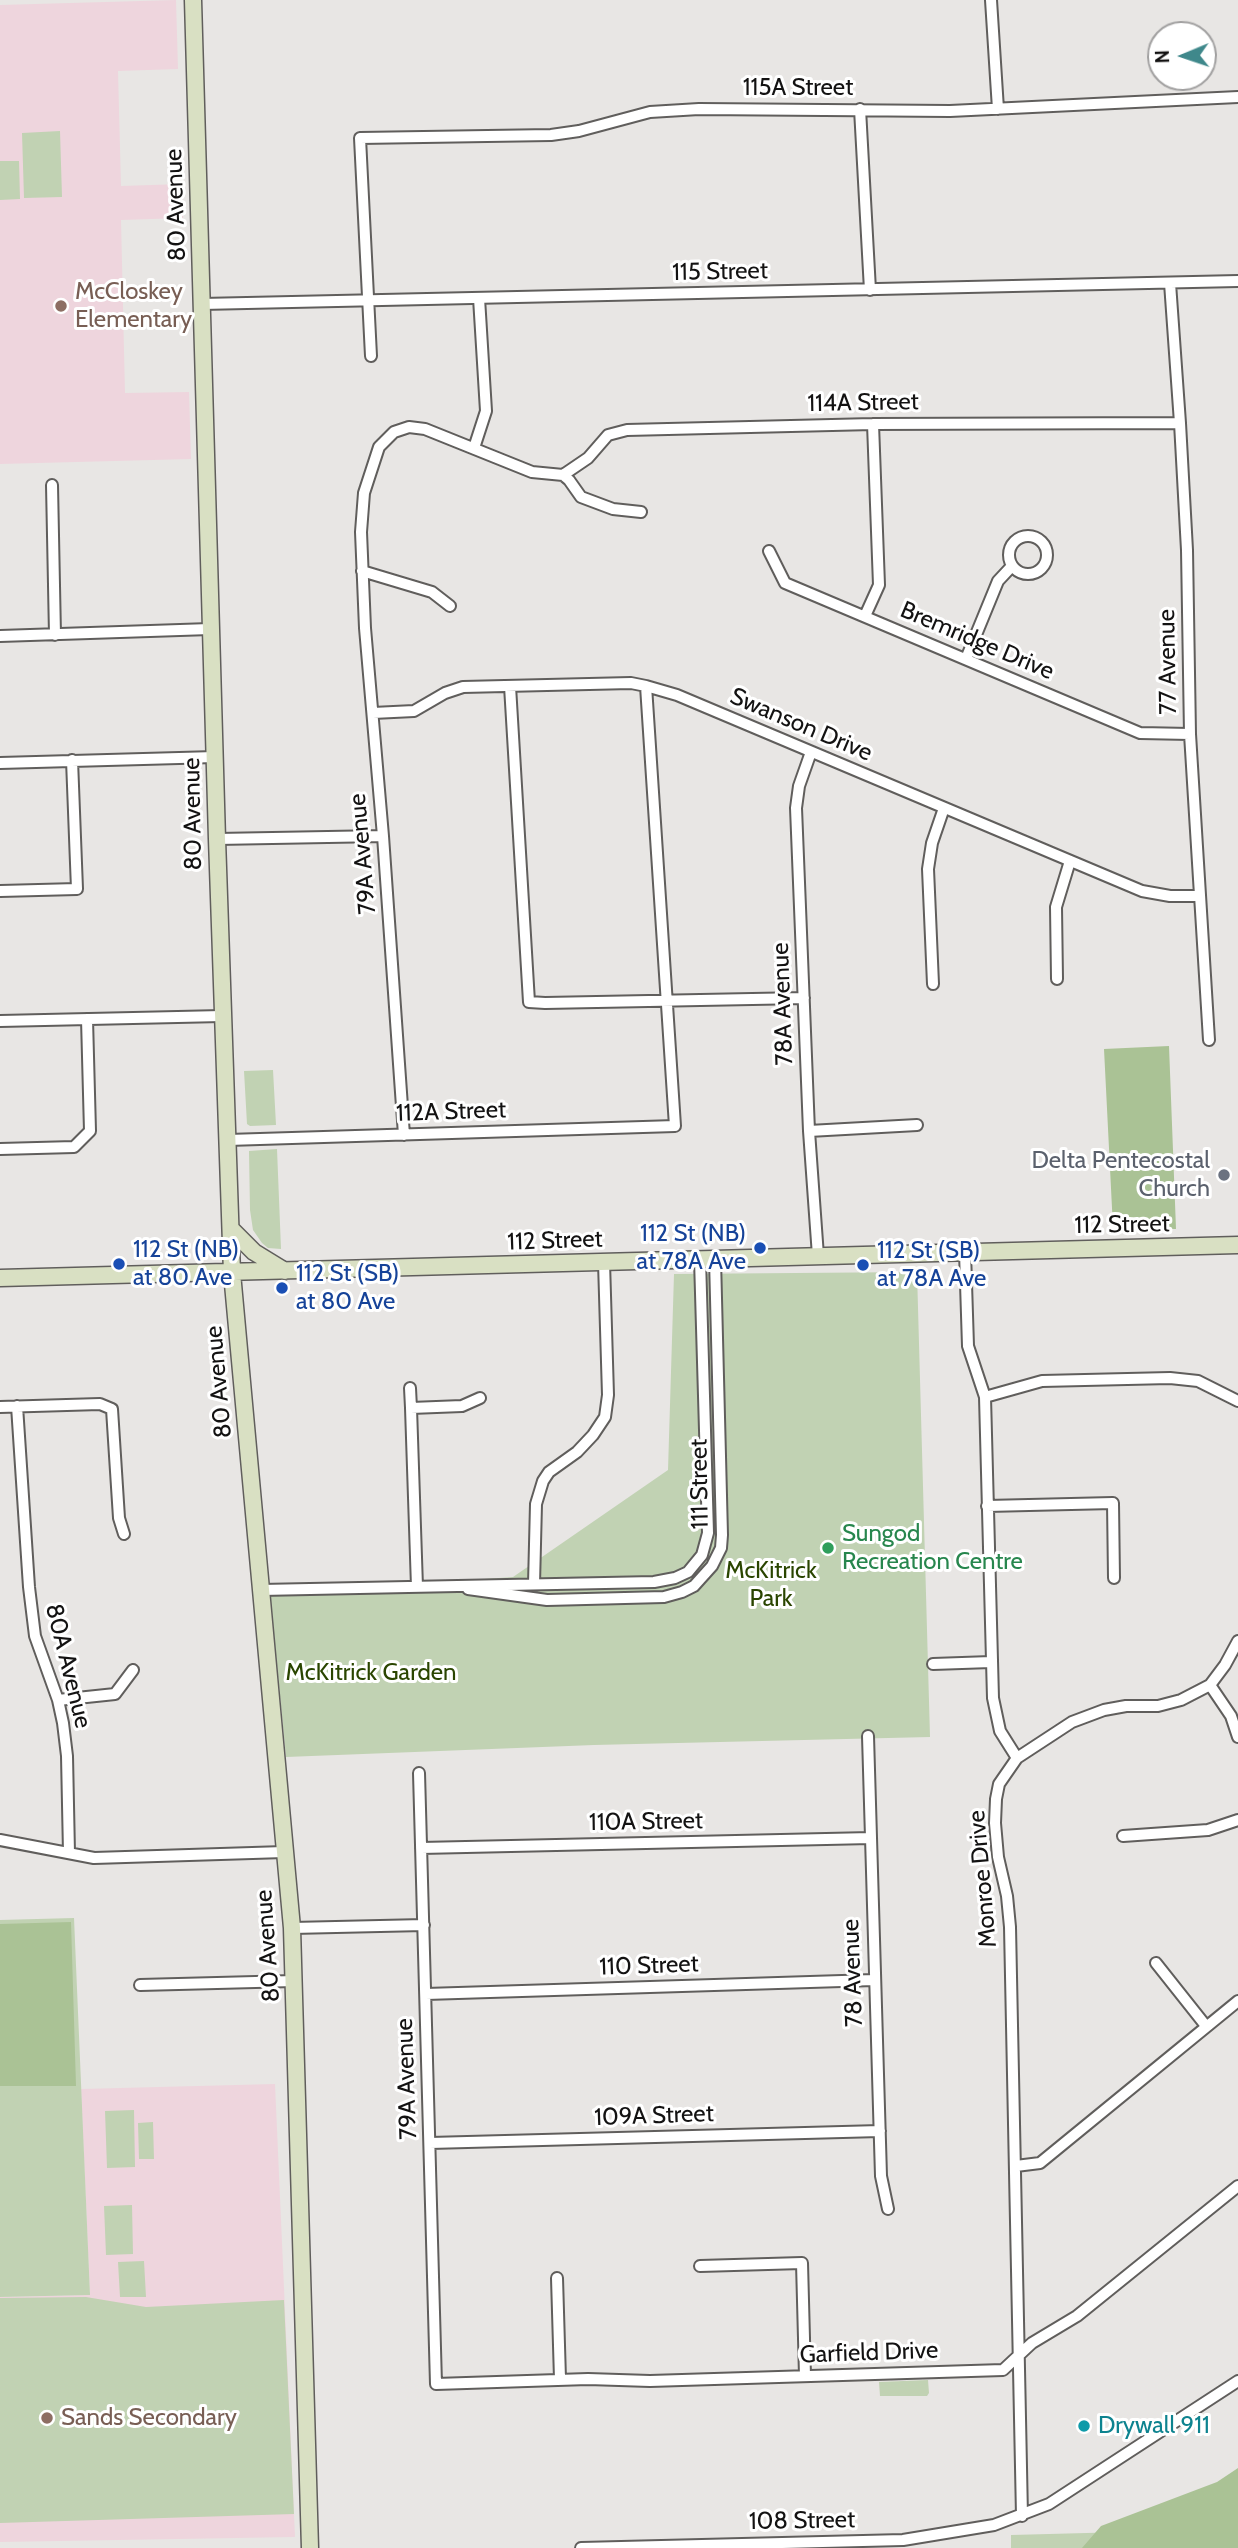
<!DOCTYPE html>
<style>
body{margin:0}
#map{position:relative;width:1238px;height:2548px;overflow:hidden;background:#e8e6e4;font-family:Cabin,sans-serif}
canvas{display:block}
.north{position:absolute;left:1147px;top:21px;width:70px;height:70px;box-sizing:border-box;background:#fff;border:2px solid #a1a0a0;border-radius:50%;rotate:268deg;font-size:19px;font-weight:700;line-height:28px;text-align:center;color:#131212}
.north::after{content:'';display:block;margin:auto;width:24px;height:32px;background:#3f888b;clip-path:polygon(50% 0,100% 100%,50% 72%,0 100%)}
</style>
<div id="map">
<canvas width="1238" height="2548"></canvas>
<div class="north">N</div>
</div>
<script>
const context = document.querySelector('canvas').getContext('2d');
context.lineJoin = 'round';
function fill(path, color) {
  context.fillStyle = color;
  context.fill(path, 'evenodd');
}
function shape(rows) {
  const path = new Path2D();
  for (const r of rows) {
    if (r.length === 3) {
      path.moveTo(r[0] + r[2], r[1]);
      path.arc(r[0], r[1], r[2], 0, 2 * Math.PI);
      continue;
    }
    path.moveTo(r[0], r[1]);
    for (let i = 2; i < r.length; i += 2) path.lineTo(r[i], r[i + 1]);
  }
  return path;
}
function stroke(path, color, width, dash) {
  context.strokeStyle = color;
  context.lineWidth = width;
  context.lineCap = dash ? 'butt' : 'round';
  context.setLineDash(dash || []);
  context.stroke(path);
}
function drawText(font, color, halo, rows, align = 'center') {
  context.font = font + ' Cabin,sans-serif';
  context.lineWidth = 6;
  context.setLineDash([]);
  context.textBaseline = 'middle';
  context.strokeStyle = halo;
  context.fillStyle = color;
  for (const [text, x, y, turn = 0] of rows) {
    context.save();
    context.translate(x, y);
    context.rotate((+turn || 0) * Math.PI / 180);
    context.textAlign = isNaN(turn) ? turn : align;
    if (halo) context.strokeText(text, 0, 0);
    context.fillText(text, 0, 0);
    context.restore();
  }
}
fill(shape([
 [176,0,178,69,118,71,121,186,182,184,183,218,121,220,125,393,189,392,191,459,0,464,0,5],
 [275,2084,295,2537,0,2542,0,2297,90,2295,81,2089]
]), '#eed5dd');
fill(shape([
 [60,131,62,197,24,198,22,133],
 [0,161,19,161,20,199,0,200],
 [273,1070,276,1125,250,1126,247,1124,244,1071],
 [277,1149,281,1249,268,1248,262,1243,253,1230,250,1210,249,1151],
 [917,1272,930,1737,594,1745,286,1757,270,1594,513,1577,668,1470,674,1274],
 [74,1918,90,2295,0,2297,0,1920],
 [134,2110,135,2167,107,2168,105,2111],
 [153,2122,154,2159,139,2159,138,2123],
 [132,2205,133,2254,106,2255,104,2206],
 [144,2261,146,2297,120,2297,118,2262],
 [86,2297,146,2307,284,2300,294,2514,0,2523,0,2298],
 [928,2380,929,2393,927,2396,880,2396,879,2382],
 [1238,2529,1238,2548,1011,2548,1011,2535]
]), '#c1d2b3');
fill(shape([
 [1169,1046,1176,1229,1113,1228,1104,1049],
 [71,1922,76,2086,0,2086,0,1924],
 [1238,2468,1238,2548,1082,2548,1101,2526,1217,2482]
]), '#aac295');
const street = shape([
 [991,0,998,109],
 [860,109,870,290],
 [1170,283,1180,423,1187,550,1190,734,1209,1040],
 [202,304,1238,281],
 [371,356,360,138,551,135,579,131,650,112,699,109,950,111,1238,97],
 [474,448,486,411,479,298],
 [563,475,588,458,608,435,627,430,873,424,1180,423],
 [52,485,55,635],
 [1028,555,19],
 [769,551,785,583,1140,733,1190,734],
 [362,571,432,592,450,606],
 [865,616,879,585,873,424],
 [0,636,210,629],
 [966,659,998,581,1012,566],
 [510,686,529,1002,545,1003,804,998],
 [373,713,414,711,445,693,463,687,631,683,646,686,677,695,1142,891,1170,896,1200,896],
 [811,752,799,786,796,808,809,1131,818,1256],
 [0,763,215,757],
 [217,839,383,836],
 [0,891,77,889,72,760],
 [1057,979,1056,907,1070,861],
 [933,984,928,869,932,843,944,808],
 [0,1021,222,1016],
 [809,1131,917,1125],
 [404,1135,383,836,365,628,361,532,364,493,379,447,394,432,409,427,425,429,532,472,563,475,569,480,581,497,613,509,641,512],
 [228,1140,675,1126,646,686],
 [0,1149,74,1147,90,1131,87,1019],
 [965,1252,968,1346,985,1397,993,1698,1000,1731,1017,1758,999,1784,996,1799,995,1823,998,1857,1007,1896,1010,1927,1022,2516],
 [410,1388,411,1408],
 [985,1397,1042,1381,1170,1378,1198,1381,1238,1401],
 [17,1406,29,1587,35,1636,58,1700,63,1723,67,1756,69,1853],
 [0,1407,100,1404,112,1409,119,1518,124,1534],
 [987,1506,1113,1503,1114,1578],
 [534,1584,536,1504,543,1481,549,1472,577,1452,593,1435,605,1417,608,1395,604,1262],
 [417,1587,411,1408,462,1406,480,1398],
 [468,1589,547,1600,664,1597,682,1592,694,1586,712,1566,721,1548,722,1535,715,1259],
 [261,1590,654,1582,675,1578,688,1572,702,1555,708,1533,700,1259],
 [933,1664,991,1662],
 [1210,1685,1231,1716,1238,1737],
 [58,1700,115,1694,133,1670],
 [868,1736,881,2176,888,2209],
 [1017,1758,1072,1722,1104,1710,1126,1706,1158,1706,1181,1700,1210,1685,1225,1665,1238,1641],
 [419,1773,436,2384,588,2379,650,2381,1003,2370,1032,2343,1077,2316,1238,2186],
 [1123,1836,1208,1830,1238,1820],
 [0,1840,94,1858,284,1852],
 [421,1848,871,1838],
 [292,1928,424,1925],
 [1156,1963,1206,2026],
 [140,1985,294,1981],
 [426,1994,874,1980],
 [430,2143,880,2131],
 [1016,2166,1040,2163,1238,2001],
 [700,2266,802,2263,805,2376],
 [557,2278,560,2379],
 [581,2548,903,2540,994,2525,1049,2504,1238,2381]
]);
const secondary = shape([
 [193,0,217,839,232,1273,292,1928,310,2548],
 [231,1229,254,1252,285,1271],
 [0,1278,1238,1245]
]);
stroke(street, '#605e5c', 14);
stroke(secondary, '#605e5c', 19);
stroke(street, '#fff', 10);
stroke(secondary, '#d9e0c3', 16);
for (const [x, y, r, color] of [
 [61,306,7,"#8d6e63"],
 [1224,1175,7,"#6b7280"],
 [760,1248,7,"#1a4fb4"],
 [119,1264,7,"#1a4fb4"],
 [863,1265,7,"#1a4fb4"],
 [282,1288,7,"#1a4fb4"],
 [828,1548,7,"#2e9e5b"],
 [47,2418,7,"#8d6e63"],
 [1084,2426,7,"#0f9aa8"]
]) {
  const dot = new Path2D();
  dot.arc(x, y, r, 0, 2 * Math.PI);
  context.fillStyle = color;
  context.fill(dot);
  stroke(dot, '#fff', 2.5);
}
drawText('24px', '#131212', '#fff', [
 ["115A Street",798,88],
 ["80 Avenue",176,205,-92],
 ["115 Street",720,272,-1],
 ["114A Street",863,403,-1],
 ["Bremridge Drive",977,641,23],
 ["77 Avenue",1168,662,-91],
 ["Swanson Drive",801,725,23],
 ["80 Avenue",193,814,-91],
 ["79A Avenue",363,854,-95],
 ["78A Avenue",783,1004,-92],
 ["112A Street",451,1112,-2],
 ["112 Street",1122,1225,-1],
 ["112 Street",555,1241,-2],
 ["80 Avenue",219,1382,-95],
 ["111 Street",700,1484,-91],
 ["80A Avenue",68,1666,76],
 ["110A Street",646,1822,-1],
 ["Monroe Drive",983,1879,-95],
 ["80 Avenue",268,1946,-94],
 ["110 Street",649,1966,-2],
 ["78 Avenue",853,1973,-92],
 ["79A Avenue",407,2079,-92],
 ["109A Street",654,2116,-2],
 ["Garfield Drive",869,2353,-2],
 ["108 Street",802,2521,-1]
]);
drawText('24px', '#785e54', '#fff', [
 ["McCloskey",75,292],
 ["Elementary",75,320],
 ["Sands Secondary",61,2418]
], 'left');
drawText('24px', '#5b616d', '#fff', [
 ["Delta Pentecostal",1210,1161],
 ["Church",1210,1189]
], 'right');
drawText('24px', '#164399', '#fff', [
 ["112 St (NB)",746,1234,"right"],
 ["at 78A Ave",746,1262,"right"],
 ["112 St (NB)",133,1250],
 ["at 80 Ave",133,1278],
 ["112 St (SB)",877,1251],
 ["at 78A Ave",877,1279],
 ["112 St (SB)",296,1274],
 ["at 80 Ave",296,1302]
], 'left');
drawText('24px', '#27864d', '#fff', [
 ["Sungod",842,1534],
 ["Recreation Centre",842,1562]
], 'left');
drawText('24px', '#2a4500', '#fff', [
 ["McKitrick",771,1571],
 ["Park",771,1599],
 ["McKitrick Garden",371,1673]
]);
drawText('24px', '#0d838f', '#fff', [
 ["Drywall 911",1098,2426]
], 'left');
</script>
